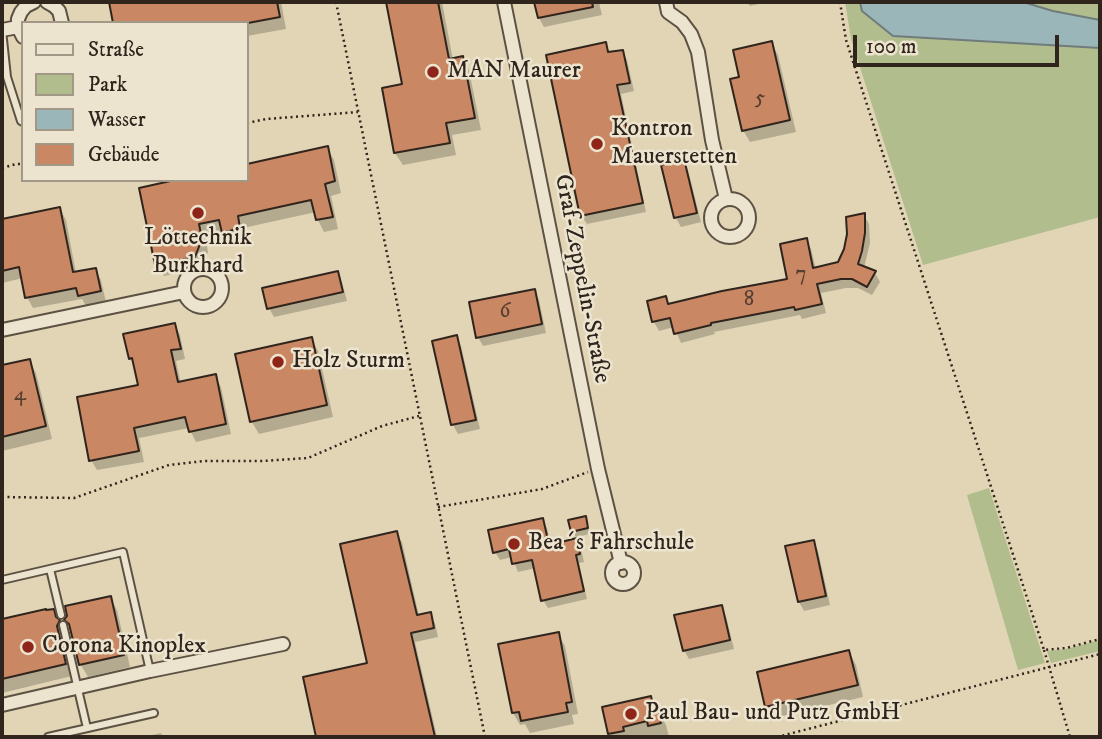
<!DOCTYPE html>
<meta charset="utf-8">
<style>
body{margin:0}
#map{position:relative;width:1102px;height:739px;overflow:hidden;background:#e1d5b5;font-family:"IM FELL DW Pica",serif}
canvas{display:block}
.frame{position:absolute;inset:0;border:4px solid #30251d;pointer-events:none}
.legend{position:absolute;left:21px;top:21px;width:228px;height:161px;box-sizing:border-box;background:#ece4cf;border:2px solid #a19888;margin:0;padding:9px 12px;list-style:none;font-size:21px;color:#30251d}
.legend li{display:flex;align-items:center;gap:14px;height:35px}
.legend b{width:35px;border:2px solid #a19888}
.scale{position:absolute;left:853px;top:35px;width:206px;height:32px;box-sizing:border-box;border:4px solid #30251d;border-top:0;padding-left:9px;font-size:21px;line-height:24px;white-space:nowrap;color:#30251d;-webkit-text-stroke:5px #ece4cf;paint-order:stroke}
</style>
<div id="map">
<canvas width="1102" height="739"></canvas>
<div class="frame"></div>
<ul class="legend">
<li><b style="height:9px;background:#ece4cf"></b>Straße</li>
<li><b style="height:19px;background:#b2bd8e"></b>Park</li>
<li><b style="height:19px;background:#9ab6b9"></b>Wasser</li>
<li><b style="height:19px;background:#ca8763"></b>Gebäude</li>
</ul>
<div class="scale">100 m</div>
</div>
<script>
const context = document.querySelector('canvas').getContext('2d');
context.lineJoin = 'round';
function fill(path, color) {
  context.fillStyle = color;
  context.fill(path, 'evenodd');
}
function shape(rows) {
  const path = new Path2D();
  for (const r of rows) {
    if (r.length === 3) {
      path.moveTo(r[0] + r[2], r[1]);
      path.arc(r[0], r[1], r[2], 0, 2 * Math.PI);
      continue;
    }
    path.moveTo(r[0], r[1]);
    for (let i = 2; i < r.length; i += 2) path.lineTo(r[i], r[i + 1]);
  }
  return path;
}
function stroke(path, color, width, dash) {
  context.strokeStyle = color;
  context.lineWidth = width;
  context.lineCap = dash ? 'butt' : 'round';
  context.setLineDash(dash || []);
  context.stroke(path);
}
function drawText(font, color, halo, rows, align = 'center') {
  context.font = font + ' "IM FELL DW Pica",serif';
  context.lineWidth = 5;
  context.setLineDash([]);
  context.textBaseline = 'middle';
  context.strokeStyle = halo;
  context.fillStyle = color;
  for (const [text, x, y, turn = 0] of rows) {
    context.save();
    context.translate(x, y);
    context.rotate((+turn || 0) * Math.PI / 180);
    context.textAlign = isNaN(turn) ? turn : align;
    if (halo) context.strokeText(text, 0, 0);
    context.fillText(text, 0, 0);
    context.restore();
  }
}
fill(shape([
 [845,2,860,2,863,11,893,36,1100,48,1100,217,923,265,851,39],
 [1023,2,1100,2,1100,20,1053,11],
 [989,488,1045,663,1018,670,967,495],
 [1100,640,1100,651,1051,663,1047,651,1066,649]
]), '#b2bd8e');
const water = shape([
 [860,2,1023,2,1053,11,1100,20,1100,48,893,36,862,11,860,2]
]);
fill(water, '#9ab6b9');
stroke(water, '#707c7b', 2);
fill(shape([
 [111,2,281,2,286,29,247,36,247,23,115,23],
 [387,2,442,2,453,60,462,58,469,70,481,130,452,135,456,155,403,165,395,153,384,89,404,86],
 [536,2,599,2,602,15,544,27,539,18],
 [747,2,767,2,750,6],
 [771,43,778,55,796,132,750,142,743,130,742,78],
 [605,44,611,54,622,51,627,60,634,91,621,94,646,212,587,224,581,215],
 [327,148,334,160,341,193,331,196,338,229,324,232,318,220,316,212,243,228,246,240,231,244,224,232,205,236,208,252,201,268,164,276,157,264,141,189,247,180,247,166],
 [683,161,688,170,701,222,681,227,676,218],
 [60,209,66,220,76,273,95,270,101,280,106,302,86,306,82,299,33,308,27,297,23,278,2,283,2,227],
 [864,215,869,224,870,243,864,268,875,273,880,282,872,295,858,288,846,288,821,293,826,313,802,319,800,315,714,332,715,334,681,343,674,327,659,331,654,322,665,298,670,306,790,280,806,240,811,249,816,269,839,263],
 [337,273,342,282,347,301,274,317,269,308],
 [534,291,539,300,546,333,483,346,478,337],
 [175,325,180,335,185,359,176,361,181,384,215,376,221,387,231,434,196,442,189,428,139,438,144,462,97,470,91,460,140,386,136,369,130,358],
 [456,337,461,346,480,429,458,434,453,425],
 [311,339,318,351,333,417,259,434,252,422,237,356],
 [29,361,36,373,52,439,2,451,2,367],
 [585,518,590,534,576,537,572,531],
 [542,520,547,528,551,546,576,540,581,548,584,562,579,563,587,599,548,608,543,600,536,568,518,572,512,557,500,560,495,552],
 [396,533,402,542,419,616,430,614,435,623,438,637,415,642,437,737,318,737,305,679,369,664],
 [813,542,818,551,830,605,804,611,799,602],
 [110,598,117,610,130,667,88,677,81,665,72,629,66,620],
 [721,607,726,616,734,649,689,659,684,650],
 [45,611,53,611,66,634,72,676,2,693,2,621],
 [558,634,565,646,578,714,572,715,574,724,530,733,525,724,520,725,513,713,500,645],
 [849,652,856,665,863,697,774,718,767,706],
 [650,698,666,725,669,737,612,737,610,733],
 [161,733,163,737,143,737]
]), '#0003');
const building = shape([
 [109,2,277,2,280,17,248,23,113,23,109,2],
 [386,2,438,2,449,59,463,56,475,118,446,123,450,143,394,153,382,88,402,84,386,2],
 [534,2,592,2,593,7,538,18,534,2],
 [772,41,790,120,742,131,730,79,739,77,733,50,772,41],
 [606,42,608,52,623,50,630,83,617,85,643,203,580,216,546,55,606,42],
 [328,146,335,181,325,184,333,217,316,220,311,200,238,216,240,228,222,233,219,220,199,224,202,239,195,257,155,265,139,188,175,180,247,180,247,164,328,146],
 [684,159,697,213,674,218,661,165,684,159],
 [60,207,73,272,96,268,101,291,78,296,76,288,25,298,19,267,2,271,2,219,60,207],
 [865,213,865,233,862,251,858,264,876,271,867,287,852,279,841,279,817,284,822,304,795,310,794,307,711,323,711,325,674,334,670,318,652,322,647,301,666,296,668,304,722,291,787,279,780,244,807,238,813,268,838,262,844,249,847,234,846,217,865,213],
 [338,271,343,292,267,309,262,288,338,271],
 [535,289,542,324,476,338,469,302,535,289],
 [175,323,181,349,171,350,178,382,216,374,226,424,189,432,185,417,134,428,139,451,89,461,77,397,138,385,132,358,129,359,123,334,175,323],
 [457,335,476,420,451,425,432,341,457,335],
 [312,337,327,405,250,422,235,354,312,337],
 [30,359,46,426,2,437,2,365,30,359],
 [586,516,588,528,571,532,568,520,586,516],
 [543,518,549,545,577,538,580,554,576,555,584,591,541,601,532,560,512,564,509,549,493,553,488,530,543,518],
 [397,531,417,615,431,612,434,628,411,633,435,737,316,737,303,677,367,663,340,544,397,531],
 [814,540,826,596,798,602,785,546,814,540],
 [111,596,124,655,79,665,69,624,64,620,67,616,65,606,111,596],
 [722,605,730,640,683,651,674,615,722,605],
 [46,609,46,610,54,609,56,617,60,620,57,626,66,664,2,679,2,619,46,609],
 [559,632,572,702,566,703,568,712,521,721,519,712,512,713,498,644,559,632],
 [849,650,858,685,765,707,757,672,849,650],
 [651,696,653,706,657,705,661,723,648,726,647,721,623,727,624,731,608,734,602,707,651,696]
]);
fill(building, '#ca8763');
stroke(building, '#30251d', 2);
const lane = shape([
 [2,30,7,77,21,121,23,122],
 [50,569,61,615],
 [2,580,123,552,150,671],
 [63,625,87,728],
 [48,737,154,713]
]);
const street = shape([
 [47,2,54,6,59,11,62,23],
 [504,2,598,469,621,563],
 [666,2,668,12,682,22,691,34,698,52,712,140,726,199],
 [2,30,18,27],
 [23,37,18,27,18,19,21,12,26,6,34,2],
 [730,218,19],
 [203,288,19],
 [2,330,184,292],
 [623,573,11],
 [2,705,150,671,283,644]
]);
stroke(lane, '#5c5143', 10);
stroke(street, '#5c5143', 16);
stroke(shape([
 [336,2,485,737],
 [840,2,846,40,1044,650,1066,648,1100,639],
 [247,123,266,119,358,112],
 [2,168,16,164,23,164],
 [2,497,74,498,169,465,204,461,262,461,308,458,382,426,419,416],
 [438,507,542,489,588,472],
 [1044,650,1070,737],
 [777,737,1100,654]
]), '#30251d', 2.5, [2, 3.5]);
stroke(lane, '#ece4cf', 6);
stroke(street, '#ece4cf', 12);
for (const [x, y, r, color] of [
 [433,72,7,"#8f2418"],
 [597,144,7,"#8f2418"],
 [198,213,7,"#8f2418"],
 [278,362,7,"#8f2418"],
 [514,544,7,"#8f2418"],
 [28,647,7,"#8f2418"],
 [631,714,7,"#8f2418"]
]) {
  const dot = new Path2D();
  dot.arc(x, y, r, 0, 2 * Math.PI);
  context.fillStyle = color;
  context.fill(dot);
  stroke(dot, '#ece4cf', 2.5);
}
drawText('21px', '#563e2e', null, [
 ["5",760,100],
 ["7",801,276],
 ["8",749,301],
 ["6",505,313],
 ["4",20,396]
]);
drawText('24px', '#30251d', '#ece4cf', [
 ["MAN Maurer",447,72],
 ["Kontron",611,130],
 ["Mauerstetten",611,158],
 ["Löttechnik",198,239,"center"],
 ["Burkhard",198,267,"center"],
 ["Holz Sturm",292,362],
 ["Bea´s Fahrschule",528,544],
 ["Corona Kinoplex",42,647],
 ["Paul Bau- und Putz GmbH",645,714]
], 'left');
drawText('24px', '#30251d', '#ece4cf', [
 ["Graf-Zeppelin-Straße",581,279,79]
]);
</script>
